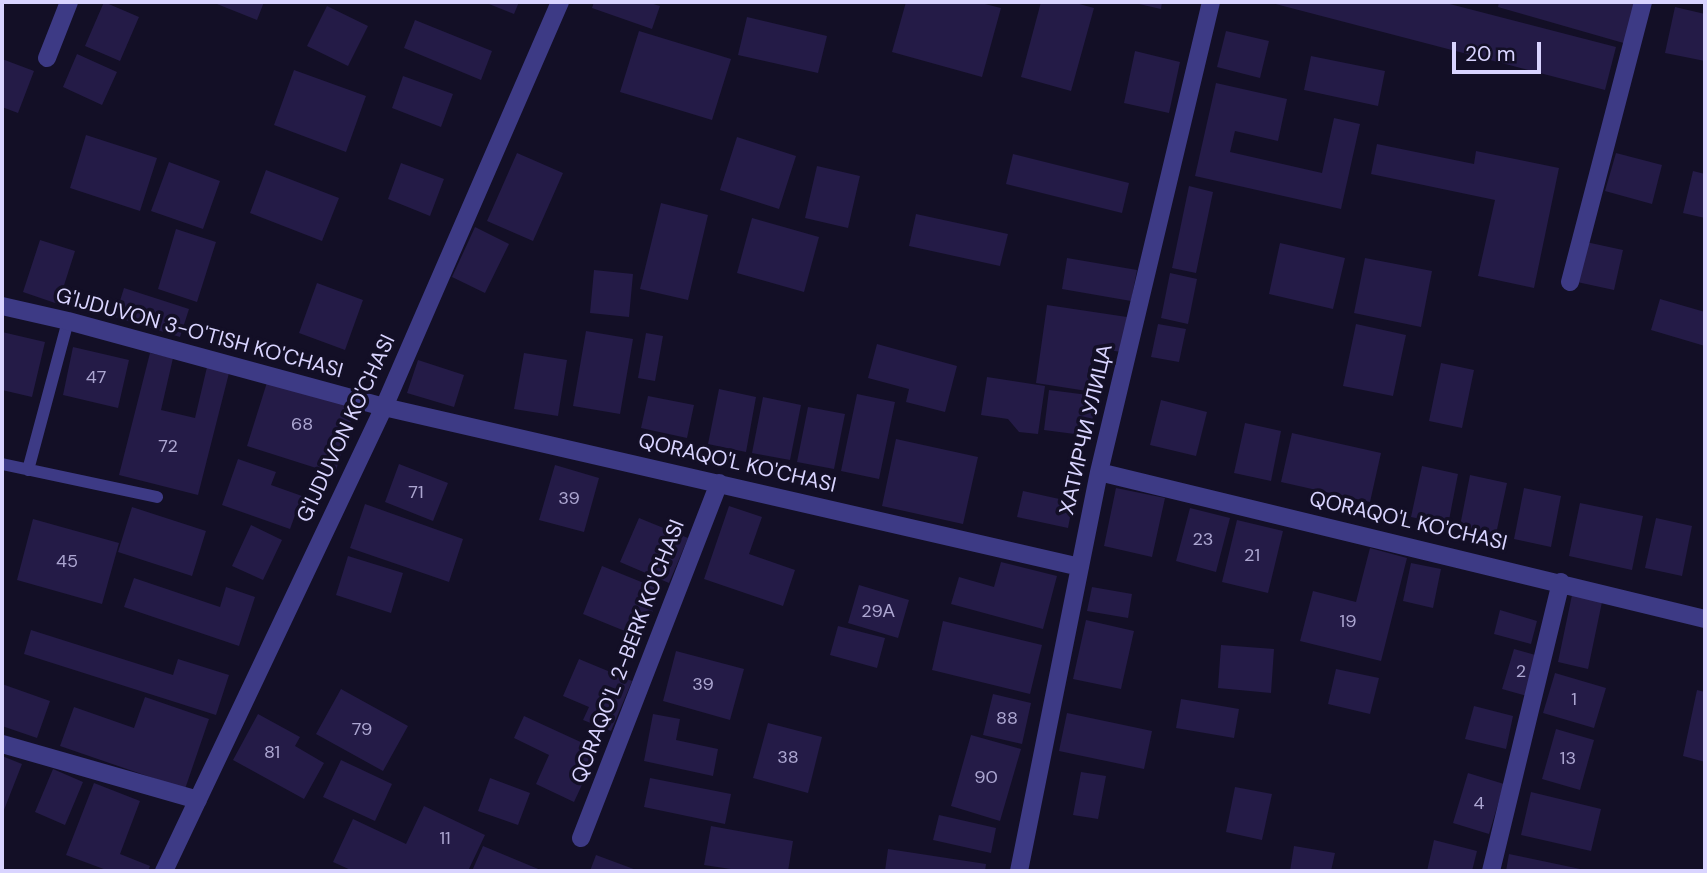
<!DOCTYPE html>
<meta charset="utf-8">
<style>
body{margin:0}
#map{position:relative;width:1707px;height:873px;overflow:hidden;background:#130f26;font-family:"DM Sans",sans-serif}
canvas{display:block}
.frame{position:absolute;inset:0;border:4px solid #d9d4ff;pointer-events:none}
.scale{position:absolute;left:1452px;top:42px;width:89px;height:32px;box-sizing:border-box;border:4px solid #d9d4ff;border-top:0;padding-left:9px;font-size:21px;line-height:24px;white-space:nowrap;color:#d9d4ff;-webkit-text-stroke:5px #130f26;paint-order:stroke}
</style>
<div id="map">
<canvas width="1707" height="873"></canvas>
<div class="frame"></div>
<div class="scale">20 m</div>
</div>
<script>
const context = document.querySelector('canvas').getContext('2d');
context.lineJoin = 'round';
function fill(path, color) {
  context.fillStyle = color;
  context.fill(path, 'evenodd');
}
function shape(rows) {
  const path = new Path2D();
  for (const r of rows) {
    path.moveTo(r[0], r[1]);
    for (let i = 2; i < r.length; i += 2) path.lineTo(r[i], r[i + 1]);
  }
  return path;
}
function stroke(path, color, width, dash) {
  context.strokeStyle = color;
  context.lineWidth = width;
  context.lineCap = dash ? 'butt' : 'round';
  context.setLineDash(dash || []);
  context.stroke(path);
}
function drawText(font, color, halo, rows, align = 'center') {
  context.font = font + ' "DM Sans",sans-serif';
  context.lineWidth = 7;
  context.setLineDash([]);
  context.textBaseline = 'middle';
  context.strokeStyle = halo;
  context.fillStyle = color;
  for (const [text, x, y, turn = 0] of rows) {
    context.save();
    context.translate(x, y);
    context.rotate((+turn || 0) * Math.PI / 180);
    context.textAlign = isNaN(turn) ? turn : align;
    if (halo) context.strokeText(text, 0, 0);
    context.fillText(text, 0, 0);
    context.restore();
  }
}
fill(shape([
 [104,2,139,17,120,61,85,46],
 [212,2,264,2,257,20],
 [484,2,519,2,514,14],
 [594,2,647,2,660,6,652,29,592,8],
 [906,2,977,2,1001,8,982,77,892,52],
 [1041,2,1072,2,1094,8,1071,91,1021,77],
 [1130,2,1162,2,1161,9],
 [1268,2,1442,2,1616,47,1605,90],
 [1499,2,1638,2,1627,44,1498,7],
 [327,6,368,26,348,66,307,46],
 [1675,7,1705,14,1705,61,1665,53],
 [747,17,827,36,818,73,738,55],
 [415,20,492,51,481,80,404,48],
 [639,31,731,59,712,120,620,92],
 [1226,31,1269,41,1260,78,1217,67],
 [1135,51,1180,62,1169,113,1124,103],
 [77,54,117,72,102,105,63,87],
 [1311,56,1385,71,1378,106,1304,90],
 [2,59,34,71,18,113,2,107],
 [294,70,366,96,346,152,274,125],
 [403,76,453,94,441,127,392,108],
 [1216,83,1287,99,1278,141,1235,131,1230,152,1322,173,1334,118,1360,124,1341,209,1195,176],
 [86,135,157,158,140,211,70,188],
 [737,137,796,156,779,209,720,190],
 [1377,144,1474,164,1476,151,1559,168,1534,288,1478,276,1495,200,1371,174],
 [517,153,563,173,533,241,487,221],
 [1616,153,1662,165,1652,204,1605,191],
 [1013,154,1129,183,1122,213,1006,184],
 [169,162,220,181,203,229,151,211],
 [401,163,444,179,430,216,388,199],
 [817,166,860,176,848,228,805,218],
 [266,170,339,198,322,241,250,213],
 [1693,171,1705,174,1705,218,1683,213],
 [1189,186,1213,192,1196,273,1172,268],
 [661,203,708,215,688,300,640,289],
 [916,214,1008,234,1000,266,909,246],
 [752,218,819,237,804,292,737,273],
 [475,227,509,244,485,293,452,277],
 [176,229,216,242,197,302,158,289],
 [40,240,75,251,58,304,23,292],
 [1586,242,1623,250,1614,290,1577,282],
 [1280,243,1345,258,1333,309,1269,294],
 [1067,258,1137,270,1131,301,1062,289],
 [1365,258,1432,271,1421,327,1354,313],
 [594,270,633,274,629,317,590,313],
 [1170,273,1197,279,1188,324,1161,318],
 [317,283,363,300,345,350,299,333],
 [124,288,189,309,180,337,115,317],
 [1660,299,1705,312,1705,346,1651,330],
 [1047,305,1127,317,1122,352,1093,348,1087,391,1036,383],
 [1158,324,1186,329,1179,362,1151,357],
 [1356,324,1406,335,1393,396,1343,386],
 [586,331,633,339,620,414,573,406],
 [2,332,45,342,32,397,2,390],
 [646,333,663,336,655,381,638,378],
 [877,344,957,366,945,412,906,402,909,389,868,378],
 [73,347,129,360,118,408,63,395],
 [150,353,173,358,161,410,195,418,207,367,229,373,198,495,119,475],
 [524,353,567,360,558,416,514,409],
 [418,360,464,375,454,407,407,393],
 [1441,363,1474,370,1462,428,1429,421],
 [269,376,356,403,335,474,247,446],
 [987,377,1045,386,1038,434,1019,432,1008,419,981,415],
 [719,389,756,397,746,452,708,444],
 [1049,390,1096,396,1090,436,1044,430],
 [857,394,895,402,879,479,841,471],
 [648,396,694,405,687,438,641,428],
 [763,397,801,405,790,460,752,453],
 [1161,400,1207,412,1196,456,1150,445],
 [808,407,845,414,834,469,797,462],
 [1245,423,1281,431,1271,481,1234,473],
 [1292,433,1381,453,1370,502,1281,482],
 [896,439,978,457,963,524,882,506],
 [238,459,276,472,271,485,302,496,290,529,222,505],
 [399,464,448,483,433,521,385,502],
 [555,465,599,478,584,532,539,520],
 [1422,466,1458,474,1448,525,1411,517],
 [1470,475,1507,483,1496,534,1460,526],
 [1116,488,1165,498,1152,557,1104,546],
 [1524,488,1561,496,1551,547,1514,539],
 [1023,491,1073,502,1068,528,1017,517],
 [1580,503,1643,516,1632,570,1569,556],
 [365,504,463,539,449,582,350,548],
 [729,506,762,517,749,554,795,570,783,606,704,579],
 [132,507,206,531,192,576,118,552],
 [1190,508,1230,518,1216,572,1176,561],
 [639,518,688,538,669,583,620,562],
 [1656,518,1692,526,1682,576,1645,568],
 [33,519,119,543,102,604,17,580],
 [1237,520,1283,531,1268,593,1222,582],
 [251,525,282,540,263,580,232,566],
 [1370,548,1407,558,1381,661,1300,641,1313,591,1356,602],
 [348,556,403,573,391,613,336,595],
 [1001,562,1057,576,1043,629,951,604,959,577,994,587],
 [1411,563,1441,569,1433,608,1403,601],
 [602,566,661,590,642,638,583,614],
 [134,578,220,607,226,587,255,597,239,646,124,607],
 [859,585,909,600,898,638,848,623],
 [1092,587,1132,594,1128,618,1087,611],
 [1572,595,1602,602,1588,669,1558,662],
 [1500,610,1537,621,1531,644,1494,634],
 [1086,620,1134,631,1121,689,1073,679],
 [943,621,1042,645,1030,694,932,670],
 [838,626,885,638,877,668,830,655],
 [31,630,173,675,178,659,229,675,216,715,24,654],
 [1221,645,1274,649,1271,693,1218,688],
 [1514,649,1539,656,1527,696,1502,689],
 [676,651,744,669,730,720,663,701],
 [579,659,632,681,611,731,583,720,589,707,563,696],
 [1336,669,1379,678,1370,714,1328,704],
 [1555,673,1606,688,1594,728,1543,713],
 [2,684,50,701,37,738,2,726],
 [341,689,408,726,383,771,316,734],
 [1697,690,1705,692,1705,762,1683,756],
 [993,694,1031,703,1022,744,983,735],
 [145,697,209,719,185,789,60,746,74,707,134,728],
 [1181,699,1239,709,1234,738,1176,728],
 [1474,706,1513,716,1506,749,1465,739],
 [1067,713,1152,731,1144,769,1059,751],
 [258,714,300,737,295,746,324,763,304,799,233,760],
 [653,714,680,719,676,740,718,749,713,776,644,761],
 [524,716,598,750,574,802,536,784,549,755,514,738],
 [768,723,822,737,808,793,753,778],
 [1556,729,1594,740,1580,790,1542,779],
 [971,735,1021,749,1000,821,951,806],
 [2,756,22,764,2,815],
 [341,760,392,784,375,821,323,797],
 [53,769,83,782,65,825,35,812],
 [1081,772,1106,776,1098,819,1073,815],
 [1468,773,1504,784,1489,834,1453,823],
 [490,778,530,793,518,825,478,811],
 [650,778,731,794,725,824,644,807],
 [94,783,140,801,120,854,150,866,148,871,109,871,66,855],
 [1235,787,1272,794,1262,840,1226,832],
 [1531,792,1601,809,1591,851,1521,835],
 [424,806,485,835,468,871,432,871,427,869,426,871,353,871,333,862,353,819,406,844],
 [939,815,996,828,991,853,933,840],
 [711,826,793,841,788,871,744,871,704,865],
 [1434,840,1477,851,1472,871,1427,871],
 [483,846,543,871,472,871],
 [1294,846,1335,853,1331,871,1290,871],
 [888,849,986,864,985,871,885,871],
 [1509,854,1585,870,1585,871,1506,871],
 [596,855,639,871,590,871]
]), '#241b47');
stroke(shape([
 [2,464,157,497],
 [28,470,68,321]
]), '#3d3a85', 12);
stroke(shape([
 [47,58,69,2],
 [1570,282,1643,2],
 [2,306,68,321,384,407,1080,567],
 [1099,472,1705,619],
 [2,744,198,800],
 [581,838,719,483],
 [164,871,384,407,560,2],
 [1019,871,1099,472,1211,2],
 [1491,871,1561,582]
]), '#3d3a85', 18);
drawText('18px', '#aca6d1', null, [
 ["47",96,378],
 ["68",302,425],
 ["72",168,447],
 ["71",416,493],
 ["39",569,499],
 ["23",1203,540],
 ["21",1252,556],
 ["45",67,562],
 ["29А",878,612],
 ["19",1348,622],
 ["2",1521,672],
 ["39",703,685],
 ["1",1574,700],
 ["88",1007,719],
 ["79",362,730],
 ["81",272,753],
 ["38",788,758],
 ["13",1568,759],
 ["90",986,778],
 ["4",1479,804],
 ["11",445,839]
]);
drawText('21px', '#d9d4ff', '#130f26', [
 ["G'IJDUVON 3-O'TISH KO'CHASI",199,334,15],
 ["G'IJDUVON KO'CHASI",347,429,-65],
 ["ХАТИРЧИ УЛИЦА",1087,430,-77],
 ["QORAQO'L KO'CHASI",737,464,13],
 ["QORAQO'L KO'CHASI",1408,522,13],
 ["QORAQO'L 2-BERK KO'CHASI",629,652,-69]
]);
</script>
